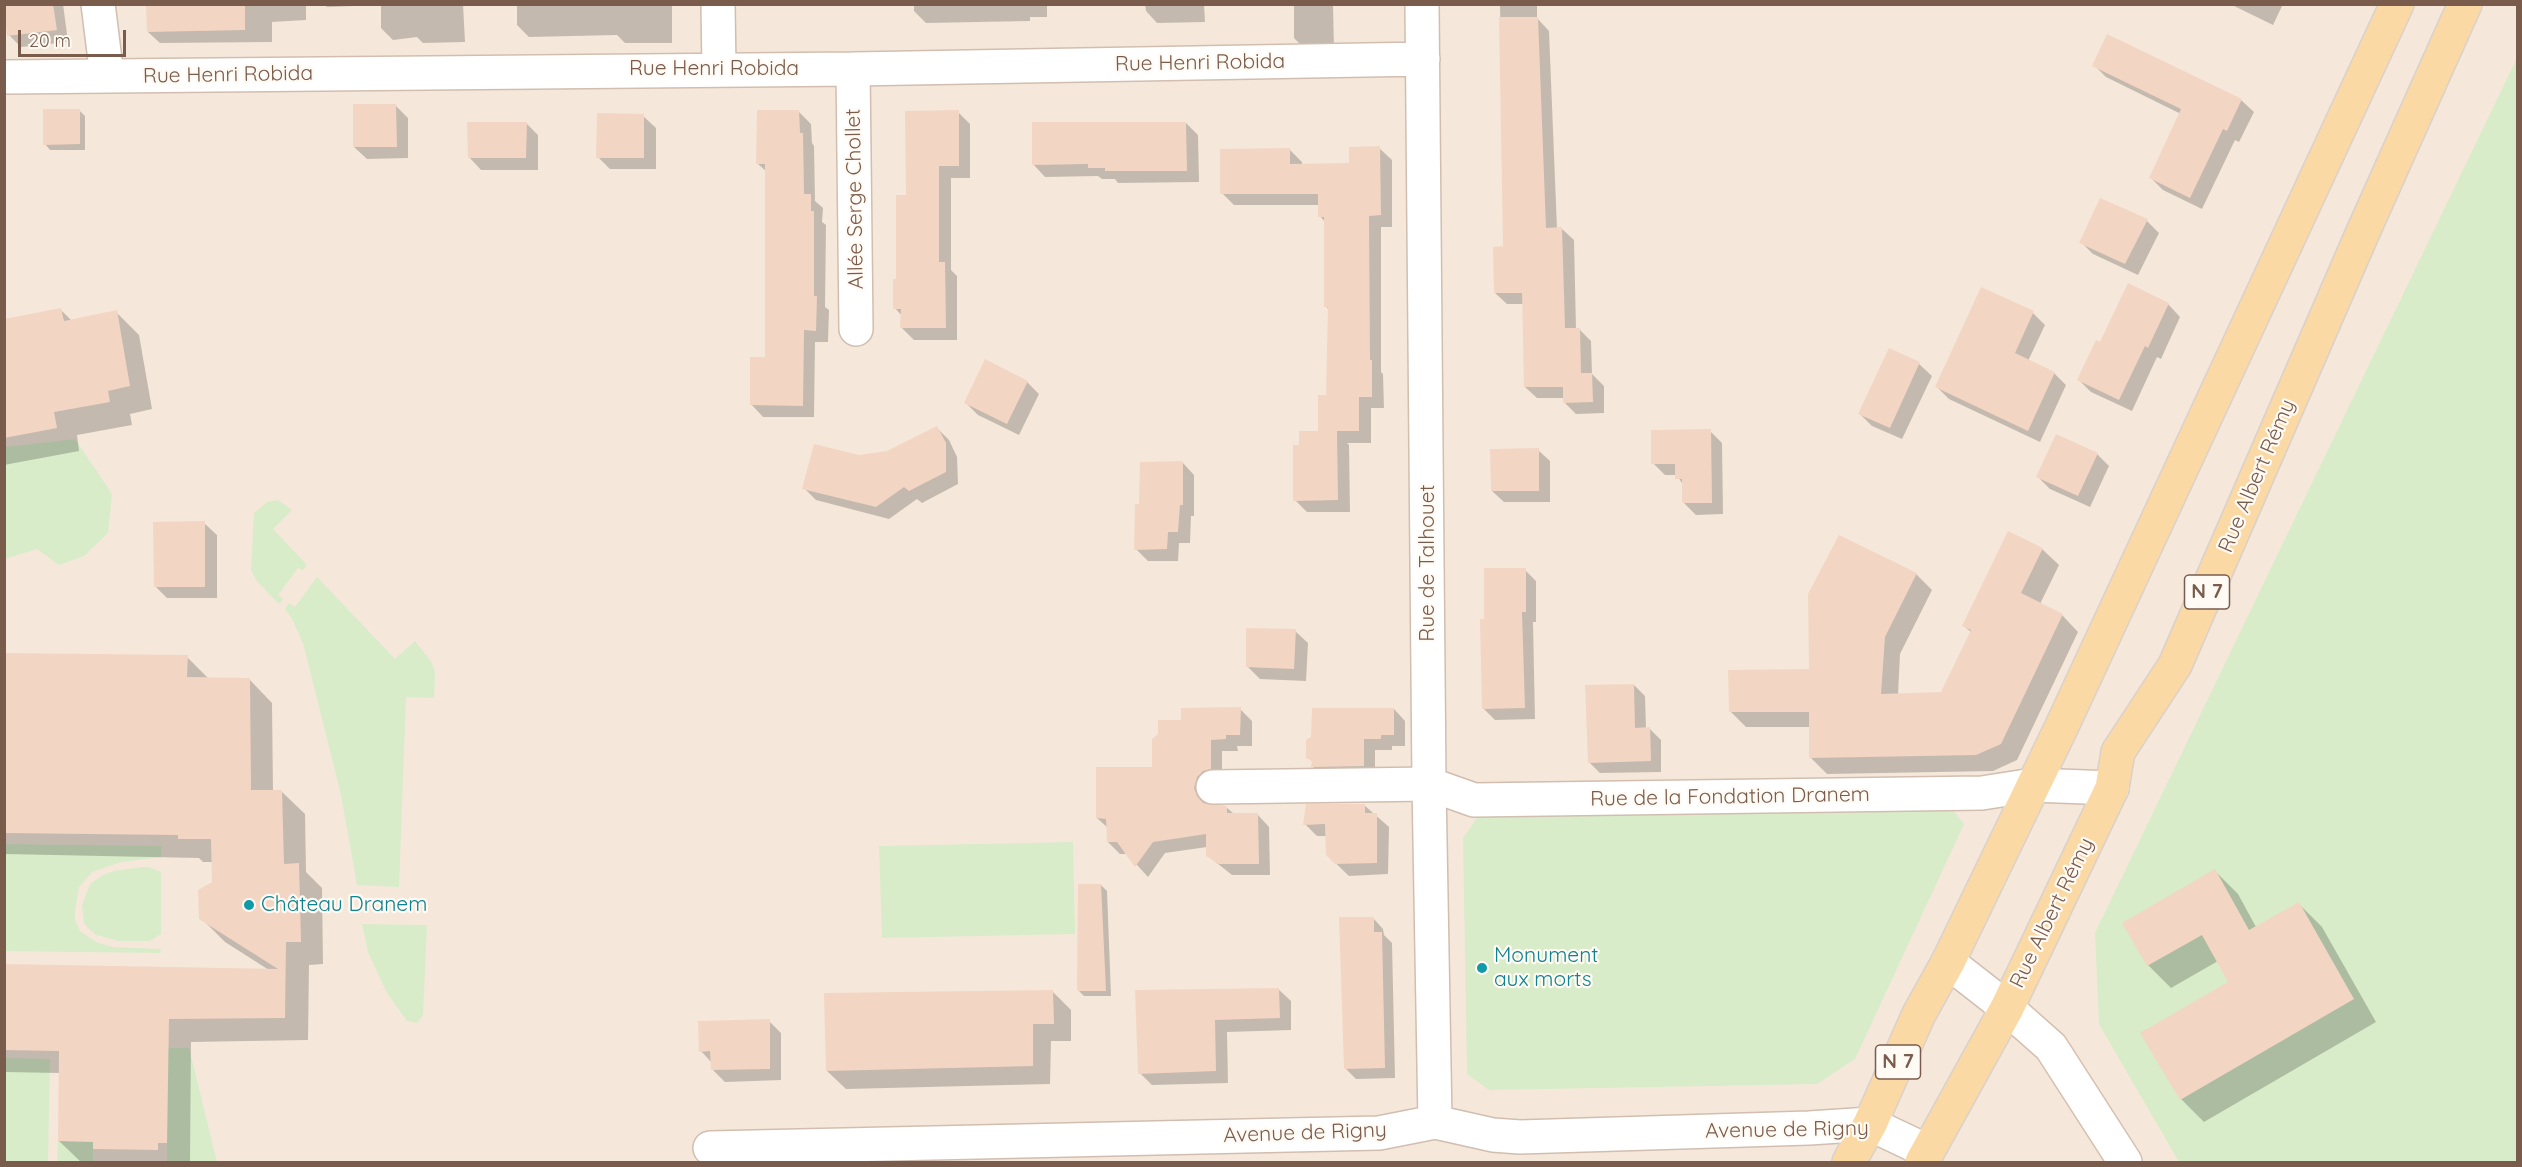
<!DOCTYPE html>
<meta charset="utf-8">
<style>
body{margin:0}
#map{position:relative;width:2522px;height:1167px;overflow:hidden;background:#fdf6ec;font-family:Quicksand,sans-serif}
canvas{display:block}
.frame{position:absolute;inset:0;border:6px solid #7a5c4d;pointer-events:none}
.scale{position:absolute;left:18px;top:30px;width:108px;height:27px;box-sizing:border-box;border:3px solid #7a5c4d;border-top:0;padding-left:8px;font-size:18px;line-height:21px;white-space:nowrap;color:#7a5c4d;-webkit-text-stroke:4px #fffaf3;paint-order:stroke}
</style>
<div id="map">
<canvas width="2522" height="1167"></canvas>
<div class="frame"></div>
<div class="scale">20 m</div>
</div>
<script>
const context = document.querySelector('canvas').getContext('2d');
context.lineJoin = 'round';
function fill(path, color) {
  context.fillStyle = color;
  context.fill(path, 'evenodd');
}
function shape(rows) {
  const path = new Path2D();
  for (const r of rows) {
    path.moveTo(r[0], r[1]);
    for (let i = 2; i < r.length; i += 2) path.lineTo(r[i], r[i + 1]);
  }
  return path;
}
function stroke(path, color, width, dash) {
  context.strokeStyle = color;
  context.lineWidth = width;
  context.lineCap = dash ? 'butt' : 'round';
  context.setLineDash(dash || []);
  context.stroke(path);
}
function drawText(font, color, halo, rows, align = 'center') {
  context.font = font + ' Quicksand,sans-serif';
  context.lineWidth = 4.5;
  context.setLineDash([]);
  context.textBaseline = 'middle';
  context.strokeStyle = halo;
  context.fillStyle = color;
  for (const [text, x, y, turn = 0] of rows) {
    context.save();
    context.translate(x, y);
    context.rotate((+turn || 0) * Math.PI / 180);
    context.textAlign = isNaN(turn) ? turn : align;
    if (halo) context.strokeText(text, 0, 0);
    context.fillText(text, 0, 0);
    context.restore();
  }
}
fill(shape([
 [5,5,2517,5,2517,1162,5,1162]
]), '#f5e8da');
fill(shape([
 [2517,58,2517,1162,2179,1162,2099,1024,2095,933],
 [75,439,112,494,108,533,84,556,59,565,37,549,5,559,5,446,6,447],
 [278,500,292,510,273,529,307,565,303,570,298,568,278,595,283,599,279,604,256,580,251,570,254,513,267,502],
 [317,577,395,659,415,641,432,663,435,672,434,698,406,697,399,887,357,885,341,795,303,643,291,617,285,609,289,603,295,607],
 [1951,808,1964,824,1855,1059,1817,1084,1489,1090,1467,1074,1463,838,1477,818],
 [1073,842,1075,934,882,938,879,846],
 [5,844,161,846,161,857,121,862,92,872,79,887,75,911,75,920,80,931,96,942,113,947,160,949,161,953,5,951],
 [142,867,149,867,161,872,161,934,150,941,119,941,96,935,88,928,84,923,82,905,90,884,103,875,114,871],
 [362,924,427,925,423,1015,417,1023,407,1021,387,993,368,952],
 [168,1048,189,1048,217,1162,167,1162],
 [5,1058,50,1059,48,1162,5,1162],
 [58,1141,93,1142,93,1162,57,1162]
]), '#d8ecc9');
fill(shape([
 [5,4,63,4,68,42,21,47,9,35],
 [147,4,306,4,306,20,272,22,272,42,160,43,148,32],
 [325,4,463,4,465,42,423,43,417,37,393,40,381,28,381,5,327,7],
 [517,4,672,4,672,43,625,43,617,35,529,37,517,25],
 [914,4,1047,4,1047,17,1030,17,1030,21,926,23,914,11],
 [1145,4,1204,4,1205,22,1157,23,1146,11],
 [1294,4,1333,4,1334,50,1306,50,1294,38],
 [1500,4,1537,4,1537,18,1549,31,1557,229,1562,229,1574,240,1576,329,1579,329,1591,341,1592,374,1604,386,1604,413,1576,414,1564,402,1564,398,1537,398,1525,387,1524,304,1507,304,1495,293,1504,248],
 [2230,4,2283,4,2273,25],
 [2094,65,2241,100,2254,112,2239,142,2235,140,2202,209,2163,190,2151,178,2181,114,2106,77],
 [396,106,408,118,408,158,367,159,354,147],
 [79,110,85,116,85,150,50,150,45,144],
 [799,112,811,124,812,143,814,146,815,201,823,208,822,222,826,225,825,307,829,310,828,342,815,342,814,417,763,417,751,404,767,358,765,280,767,172,758,164],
 [958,112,970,124,970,178,951,178,951,270,957,276,957,340,914,340,902,328,902,316,895,308,908,196],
 [643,116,656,128,656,169,610,169,598,157],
 [526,123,538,135,538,170,481,170,469,157],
 [1186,123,1198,135,1199,182,1118,183,1115,179,1102,179,1098,176,1045,177,1033,164],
 [1379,148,1392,160,1392,227,1381,227,1381,372,1383,374,1384,408,1371,408,1371,443,1347,443,1349,445,1350,512,1307,512,1295,500,1300,446,1322,433,1327,397,1329,310,1326,306,1325,222,1320,216,1320,205,1234,205,1222,193,1289,149,1302,162,1302,165,1351,164],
 [2147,221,2159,233,2138,275,2093,254,2081,242],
 [2168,304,2180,317,2161,359,2157,357,2132,411,2091,392,2079,380,2100,344],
 [61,310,72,321,116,312,139,335,152,409,130,414,132,425,77,435,79,451,4,465,4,320],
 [2033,313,2045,325,2028,361,2054,373,2066,385,2040,442,1949,399,1937,387],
 [1890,350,1919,364,1932,376,1902,439,1872,426,1860,414],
 [1027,382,1039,394,1019,435,978,415,966,403],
 [937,428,949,440,957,457,958,484,922,503,917,499,889,519,816,500,804,488,859,456,887,453],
 [1710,431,1722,443,1723,514,1696,515,1684,503,1683,485,1677,475,1665,475,1653,463],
 [1538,450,1550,461,1550,502,1504,502,1492,491],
 [2097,454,2109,466,2090,507,2050,489,2038,477],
 [1183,463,1194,475,1194,516,1191,516,1190,543,1179,543,1178,561,1148,561,1136,549,1141,506],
 [204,523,217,535,217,598,167,598,155,586],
 [2042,549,2059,565,2040,604,2062,615,2078,632,2017,760,1993,771,1827,774,1811,758,1811,727,1746,727,1730,711,1811,670,1916,574,1932,590,1900,654,1898,695,1941,694,1972,633,1964,626],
 [1525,570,1536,581,1536,622,1533,622,1535,719,1495,720,1484,709,1485,620],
 [1295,631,1308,643,1306,681,1260,679,1248,667],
 [4,655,187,657,209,679,249,679,272,703,273,791,281,791,305,814,306,872,322,888,323,964,309,965,308,1040,191,1042,190,1162,81,1162,59,1141,60,1073,4,1072,4,965,269,970,225,942,201,918,213,883,213,862,203,862,199,858,4,854],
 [1634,685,1645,696,1646,729,1650,729,1661,740,1661,772,1600,773,1589,762],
 [1240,709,1252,721,1252,746,1237,746,1238,751,1222,751,1222,780,1206,801,1207,805,1226,807,1234,814,1258,815,1269,827,1270,875,1232,875,1207,855,1207,847,1165,853,1148,877,1127,854,1120,854,1108,842,1108,828,1097,818,1153,768,1182,722],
 [1394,709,1405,721,1405,746,1392,746,1392,750,1375,750,1375,777,1324,778,1312,766,1313,762,1308,757],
 [1364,805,1389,827,1388,874,1349,876,1327,855,1327,836,1317,836,1305,824],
 [2215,871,2238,894,2256,927,2299,904,2322,927,2376,1022,2204,1122,2181,1099,2231,982,2218,961,2171,988,2148,965],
 [1101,885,1107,891,1111,996,1084,996,1078,990],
 [1373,918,1383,929,1384,935,1392,943,1395,1078,1356,1079,1346,1069],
 [1278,989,1291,1001,1291,1030,1227,1032,1228,1083,1152,1085,1140,1073,1137,991],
 [1052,991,1071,1010,1071,1041,1051,1041,1050,1084,846,1089,827,1071],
 [769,1021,781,1033,781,1080,725,1082,713,1070,712,1063,701,1051]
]), '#0003');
fill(shape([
 [4,4,53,4,57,30,7,36],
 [146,4,245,4,245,30,147,32],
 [1499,17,1538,17,1546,228,1562,227,1565,328,1580,328,1581,373,1592,373,1593,402,1563,403,1563,387,1524,387,1522,293,1494,293,1493,247,1503,246],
 [2107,34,2242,99,2227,131,2223,129,2190,198,2149,178,2181,109,2092,66],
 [353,104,396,104,397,147,353,147],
 [43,109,80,109,80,144,43,145],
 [757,110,799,110,800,133,803,133,804,194,811,194,811,211,814,211,814,296,817,296,816,331,804,330,803,406,750,405,750,357,765,357,765,164,756,164],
 [959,110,959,166,939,166,939,262,945,262,946,328,900,328,901,309,893,309,893,279,896,279,896,195,906,195,905,111],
 [597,113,644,114,644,158,596,158],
 [467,122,527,122,526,158,468,158],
 [1032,122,1186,122,1187,171,1105,171,1105,168,1088,168,1088,164,1032,165],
 [1380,146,1381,215,1369,216,1370,360,1372,360,1372,397,1359,397,1359,431,1318,431,1318,395,1326,395,1328,307,1324,307,1324,217,1318,217,1318,194,1220,194,1220,149,1290,148,1290,164,1349,163,1349,147],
 [2100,198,2148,219,2125,264,2079,243],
 [2128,283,2169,303,2148,348,2145,346,2119,400,2077,380,2096,340,2100,342],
 [1981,287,2034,311,2015,353,2055,372,2028,431,1935,387],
 [61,308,64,321,117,310,130,386,108,391,110,402,54,412,57,428,4,438,4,319],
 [1889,348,1920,362,1890,428,1858,414],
 [985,359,1028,381,1007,424,964,403],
 [937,426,946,443,946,472,909,491,904,487,876,507,802,489,814,444,859,455,887,451],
 [1711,429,1712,503,1682,503,1682,479,1675,479,1675,464,1651,464,1651,430],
 [1299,431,1337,431,1338,500,1293,501,1293,445,1299,445],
 [2056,434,2098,453,2078,496,2036,477],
 [1539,448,1539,491,1491,491,1490,449],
 [1183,461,1183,505,1180,505,1178,532,1168,532,1167,549,1134,550,1135,504,1139,504,1140,462],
 [205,521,205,587,154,587,153,522],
 [2008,531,2043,548,2021,593,2063,614,2001,744,1976,755,1809,758,1809,712,1729,712,1728,670,1809,669,1808,594,1839,535,1917,573,1885,637,1881,694,1941,692,1971,630,1962,626],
 [1484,568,1526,568,1526,612,1522,612,1525,708,1482,709,1480,619,1484,619],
 [1246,628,1296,629,1294,669,1246,667],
 [4,653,188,655,187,677,250,678,251,790,282,790,284,864,299,863,301,942,286,942,285,1018,169,1019,167,1143,158,1143,158,1150,93,1149,93,1142,58,1141,59,1051,4,1050,4,964,278,969,199,919,198,890,212,882,211,839,178,839,178,835,4,833],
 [1634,684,1635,728,1650,727,1651,761,1588,763,1585,685],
 [1241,707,1240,735,1226,735,1226,739,1211,740,1211,769,1203,771,1197,777,1194,788,1197,796,1203,803,1227,806,1227,813,1258,813,1259,864,1219,864,1206,856,1206,834,1153,842,1135,867,1117,842,1107,842,1106,819,1096,818,1096,767,1152,767,1152,739,1158,734,1158,720,1181,720,1181,708],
 [1312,708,1394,708,1394,735,1381,735,1381,739,1364,739,1364,766,1311,767,1312,761,1306,758,1306,740,1311,737],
 [1306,804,1365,804,1365,813,1377,813,1377,863,1335,864,1326,855,1325,824,1303,825],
 [2215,869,2249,930,2299,902,2354,999,2180,1100,2140,1033,2228,982,2202,935,2147,966,2122,923],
 [1078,884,1101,884,1106,991,1077,991],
 [1339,917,1374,917,1374,932,1382,932,1385,1068,1344,1069],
 [1279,988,1280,1018,1215,1020,1216,1071,1138,1074,1135,990],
 [1053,990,1054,1024,1033,1024,1033,1066,826,1071,824,993],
 [770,1019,770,1069,711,1070,710,1051,699,1052,698,1021]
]), '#f3d5c3');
const street = shape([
 [98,4,107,76],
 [718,4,719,69],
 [1422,4,1429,784,1435,1122],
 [853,69,856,329],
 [4,77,853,69,1423,59],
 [1213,787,1429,784,1474,800,1982,793,2033,785,2112,788],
 [1948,962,2007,1008],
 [710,1148,1379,1133,1435,1122,1493,1135,1520,1137,1809,1128,1870,1124,1927,1151]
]);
const secondary = shape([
 [2007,1008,2051,1047,2125,1162]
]);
const primary = shape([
 [1849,1162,1870,1124,1919,1014,1948,962,2062,726,2397,4],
 [1922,1162,2007,1008,2112,788,2118,752,2175,665,2363,232,2465,4]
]);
stroke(street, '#d1beb0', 36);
stroke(secondary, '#d6c0b0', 36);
stroke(primary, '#dad1cd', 36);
stroke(street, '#fff', 33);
stroke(secondary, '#fff', 33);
stroke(primary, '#fbd9a5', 33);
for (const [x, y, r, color] of [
 [249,905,6,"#0f9aa8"],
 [1482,968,6,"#0f9aa8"]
]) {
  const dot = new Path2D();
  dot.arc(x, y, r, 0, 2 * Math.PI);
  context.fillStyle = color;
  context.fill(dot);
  stroke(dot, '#fffaf3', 2);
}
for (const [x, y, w] of [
 [2207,592,45],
 [1898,1062,45]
]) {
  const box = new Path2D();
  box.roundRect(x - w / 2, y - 17, w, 34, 4.5);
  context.fillStyle = '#fffaf3';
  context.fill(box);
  stroke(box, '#7a5c4d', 1.5);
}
drawText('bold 20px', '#7a5c4d', null, [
 ["N 7",2207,592],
 ["N 7",1898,1062]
]);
drawText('21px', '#7a5c4d', '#fffaf3', [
 ["Rue Henri Robida",1200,63,-1],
 ["Rue Henri Robida",714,69],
 ["Rue Henri Robida",228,75,-1],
 ["Allée Serge Chollet",855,199,-91],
 ["Rue Albert Rémy",2257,476,-67],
 ["Rue de Talhouet",1428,563,-90],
 ["Rue de la Fondation Dranem",1730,797,-1],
 ["Rue Albert Rémy",2052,913,-64],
 ["Avenue de Rigny",1787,1130,-1],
 ["Avenue de Rigny",1305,1133,-2]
]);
drawText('21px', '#0d838f', '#fffaf3', [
 ["Château Dranem",261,905],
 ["Monument",1494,956],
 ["aux morts",1494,980]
], 'left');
</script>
